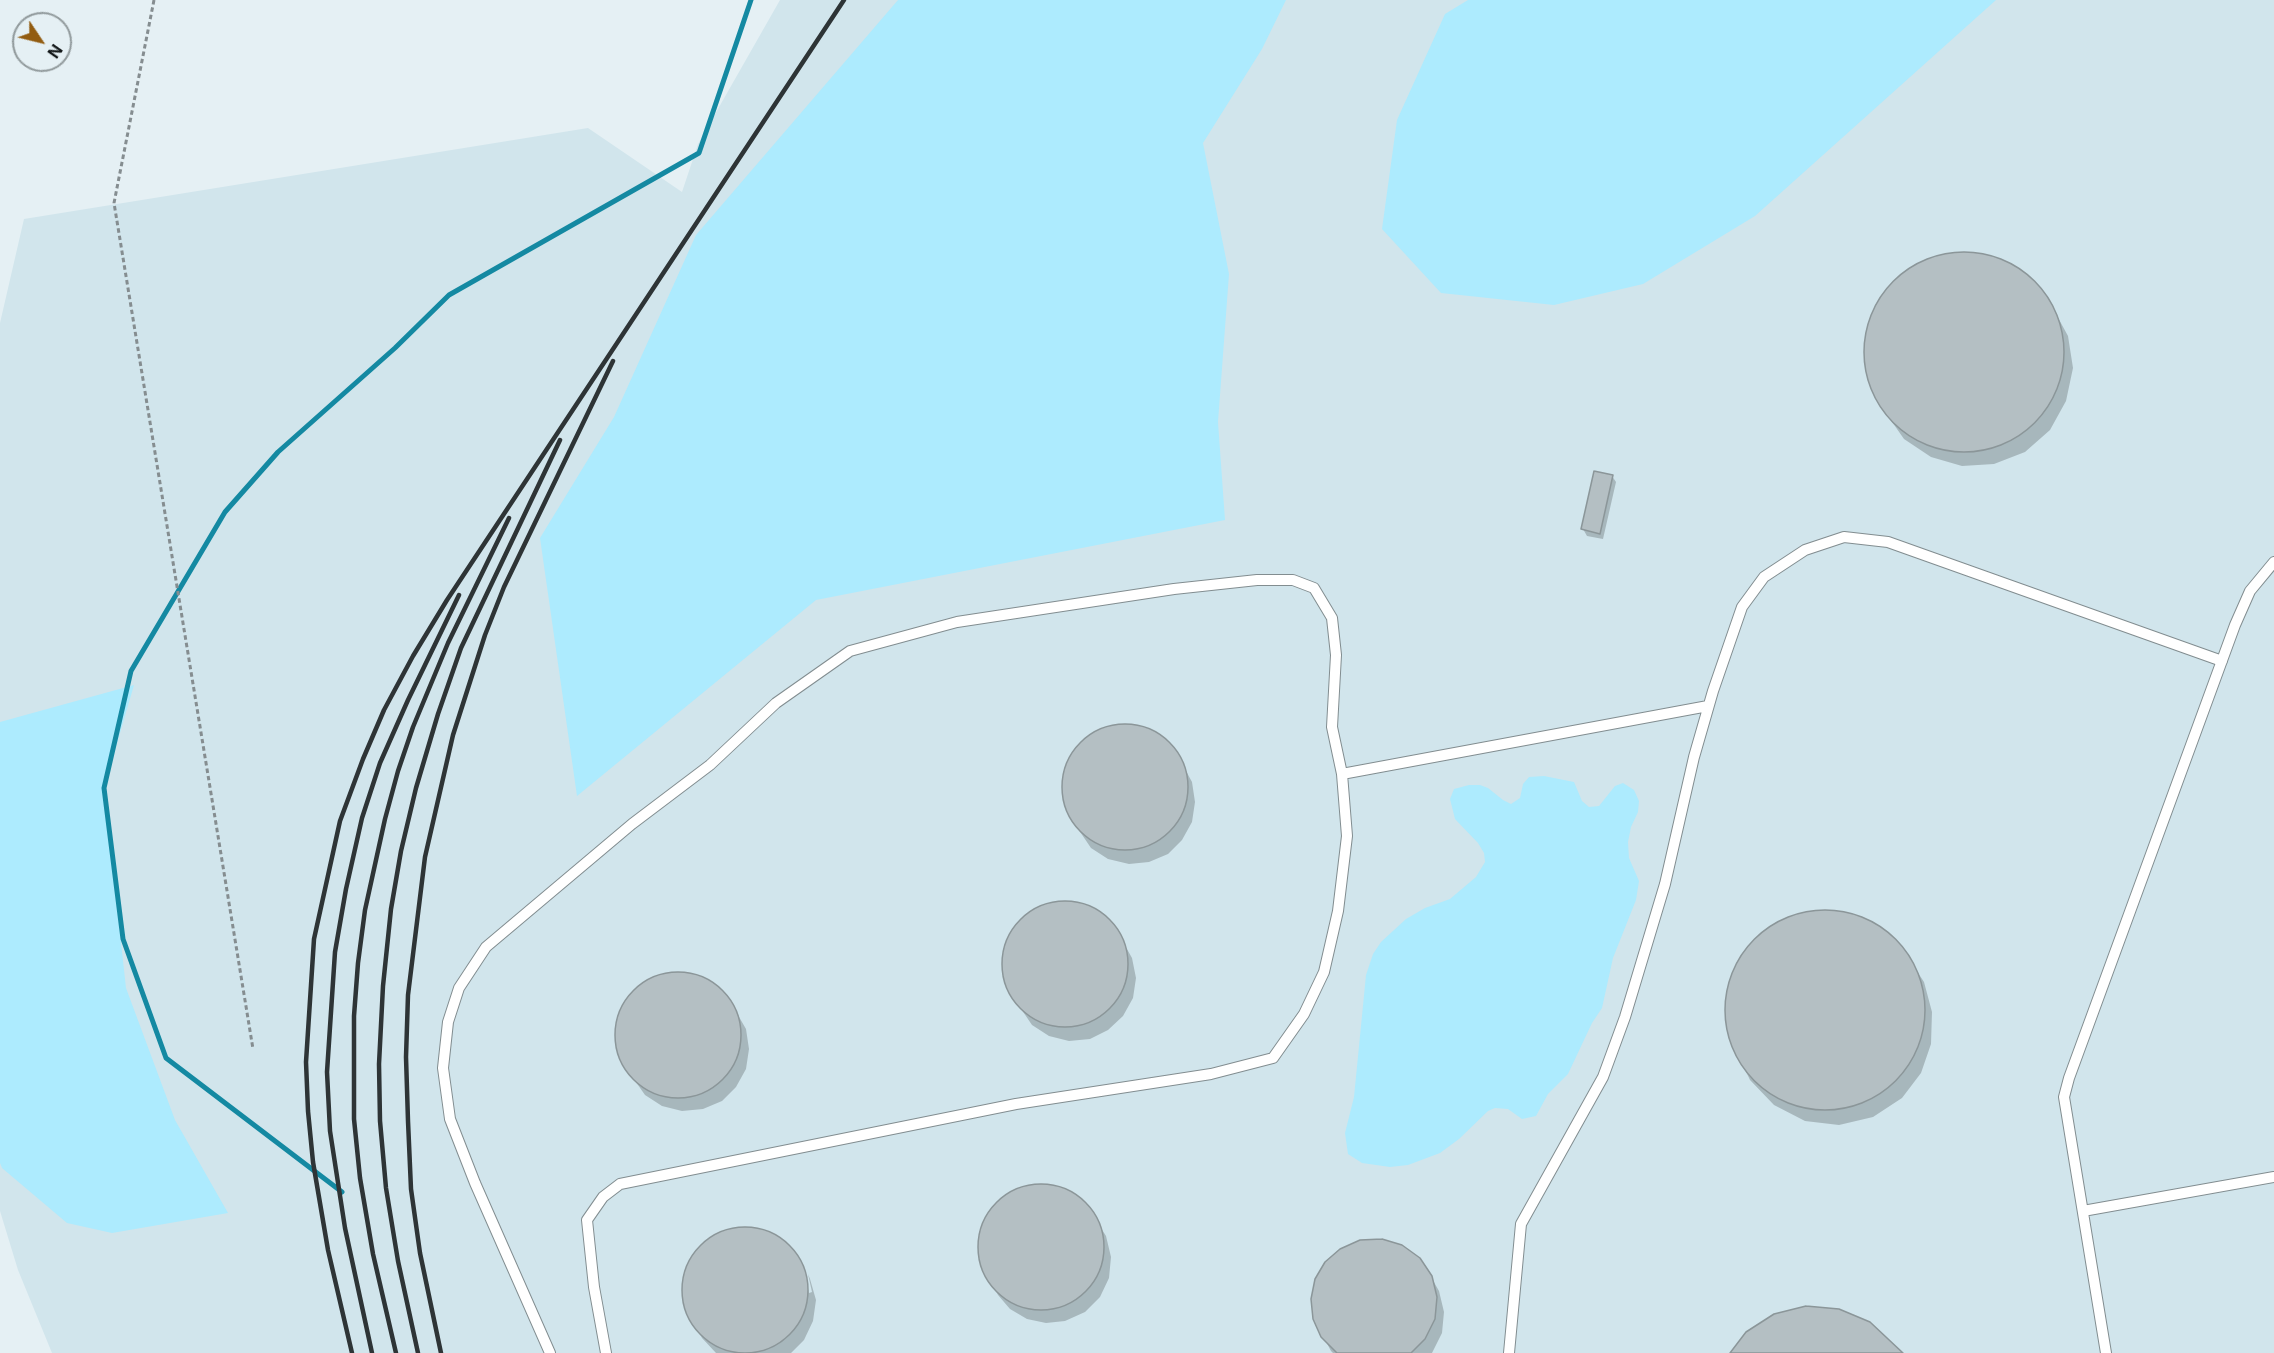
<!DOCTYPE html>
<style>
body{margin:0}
#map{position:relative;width:2274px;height:1353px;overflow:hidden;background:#e5f0f4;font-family:Inter,sans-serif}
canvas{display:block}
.north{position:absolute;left:12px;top:12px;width:60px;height:60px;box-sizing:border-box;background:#e5f0f4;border:2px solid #919a9c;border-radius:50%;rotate:125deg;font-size:16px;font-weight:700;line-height:24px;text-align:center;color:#131819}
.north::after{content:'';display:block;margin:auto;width:21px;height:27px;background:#925c11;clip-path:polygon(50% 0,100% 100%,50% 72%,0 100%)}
</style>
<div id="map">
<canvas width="2274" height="1353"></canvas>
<div class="north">N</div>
</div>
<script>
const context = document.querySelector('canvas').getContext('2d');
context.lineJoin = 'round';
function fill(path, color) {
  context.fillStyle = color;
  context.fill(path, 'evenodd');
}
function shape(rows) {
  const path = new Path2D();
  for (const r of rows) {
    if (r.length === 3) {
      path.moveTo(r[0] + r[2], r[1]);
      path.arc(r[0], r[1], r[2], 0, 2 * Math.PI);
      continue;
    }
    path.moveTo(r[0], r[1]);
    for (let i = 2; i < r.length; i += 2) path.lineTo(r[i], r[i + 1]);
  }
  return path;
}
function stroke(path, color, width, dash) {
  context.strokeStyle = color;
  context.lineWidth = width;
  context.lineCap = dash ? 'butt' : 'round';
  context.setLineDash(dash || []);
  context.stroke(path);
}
fill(shape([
 [780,0,2274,0,2274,1353,52,1353,18,1270,0,1211,0,323,24,219,588,128,682,192,698,144]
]), '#d1e5ec');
fill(shape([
 [898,0,1286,0,1262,49,1203,143,1229,274,1218,422,1225,520,816,600,577,796,540,538,614,417,696,235],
 [1468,0,1996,0,1755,216,1643,284,1554,305,1441,293,1382,229,1397,120,1445,14],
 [134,685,104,788,126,988,175,1120,228,1213,112,1233,67,1223,2,1168,0,1163,0,722],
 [1544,776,1574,782,1582,801,1589,807,1599,806,1615,786,1623,783,1634,790,1639,801,1638,812,1631,827,1628,842,1629,858,1639,881,1636,900,1613,958,1602,1008,1592,1023,1568,1074,1548,1094,1536,1116,1522,1119,1508,1109,1495,1108,1488,1111,1459,1139,1440,1153,1408,1165,1390,1167,1362,1163,1348,1154,1345,1133,1354,1097,1366,975,1373,954,1381,942,1406,919,1425,908,1450,899,1476,877,1485,862,1484,853,1478,843,1455,819,1450,799,1454,789,1469,785,1480,785,1488,788,1503,800,1511,804,1520,798,1523,784,1529,777]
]), '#adebfe');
fill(shape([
 [1956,253,1989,255,2020,269,2044,292,2068,336,2073,368,2066,401,2050,430,2025,452,1994,464,1962,466,1931,457,1904,439,1876,399,1866,368,1866,335,1876,305,1897,279,1924,261],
 [1612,476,1616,482,1603,539,1587,536,1583,529],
 [1120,725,1141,727,1159,735,1174,749,1192,782,1195,802,1192,822,1182,840,1168,854,1149,862,1129,864,1108,859,1091,848,1070,817,1063,798,1063,777,1070,757,1083,741,1101,730],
 [1061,902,1081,904,1100,912,1114,926,1132,958,1136,978,1133,998,1123,1016,1108,1030,1090,1039,1069,1041,1049,1036,1032,1025,1011,994,1004,974,1004,953,1011,934,1024,917,1041,906],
 [1812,911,1843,912,1873,923,1898,942,1924,982,1932,1012,1931,1044,1921,1073,1902,1098,1873,1117,1839,1125,1805,1121,1774,1105,1750,1080,1728,1034,1726,999,1736,966,1756,938,1782,920],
 [674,972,694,974,713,983,727,996,746,1029,749,1049,746,1069,736,1087,722,1101,703,1109,682,1111,662,1106,645,1095,624,1065,617,1045,617,1024,624,1004,637,988,654,977],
 [1049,1185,1069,1191,1086,1204,1106,1236,1111,1257,1109,1278,1100,1297,1085,1312,1065,1321,1046,1323,1027,1319,1010,1309,998,1295,981,1262,980,1243,984,1224,994,1207,1008,1194,1028,1186],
 [753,1228,773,1234,790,1247,802,1265,809,1293,812,1292,808,1274,810,1279,816,1300,813,1321,804,1340,791,1353,716,1353,702,1338,685,1305,684,1286,688,1267,698,1251,712,1238,732,1229],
 [1431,1277,1439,1291,1444,1312,1442,1333,1432,1353,1333,1353,1331,1351,1323,1336]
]), '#0003');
stroke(shape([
 [342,1192,166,1058,123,939,104,788,131,671,225,512,278,452,395,348,449,295,699,153,751,0]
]), '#1489a2', 5);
const building = shape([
 [1964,352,100],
 [1594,471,1613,475,1600,534,1581,529,1594,471],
 [1125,787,63],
 [1065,964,63],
 [1825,1010,100],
 [678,1035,63],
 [1041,1247,63],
 [745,1290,63],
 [1382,1239,1402,1245,1420,1258,1432,1276,1437,1297,1435,1319,1425,1339,1411,1353,1337,1353,1321,1337,1313,1319,1311,1299,1315,1279,1325,1262,1340,1249,1360,1240,1382,1239],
 [1806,1306,1839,1309,1870,1322,1903,1353,1730,1353,1746,1332,1774,1314,1806,1306]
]);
fill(building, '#b4bfc3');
stroke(building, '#8b9699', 1.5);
const service = shape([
 [1342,774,1708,706],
 [2083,1211,2274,1177],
 [550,1353,475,1183,450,1119,443,1068,448,1022,459,988,486,947,632,824,710,765,776,703,850,651,957,622,1174,589,1257,580,1293,580,1314,588,1332,618,1336,655,1332,727,1342,774,1347,836,1338,911,1324,972,1304,1014,1273,1058,1211,1074,1016,1104,620,1184,603,1197,587,1220,594,1287,606,1353],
 [1509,1353,1521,1224,1603,1077,1625,1017,1665,884,1694,757,1713,691,1742,607,1764,577,1805,550,1844,537,1888,542,2222,661],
 [2106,1353,2064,1097,2069,1078,2235,625,2250,591,2274,562]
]);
stroke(service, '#828d90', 12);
stroke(shape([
 [154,0,114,203,253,1049]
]), '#858d90', 3, [4.5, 3]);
stroke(service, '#fff', 10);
stroke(shape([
 [352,1353,328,1250,313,1162,308,1111,306,1062,314,939,340,821,363,759,384,710,413,656,447,600,844,0],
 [372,1353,345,1228,330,1131,327,1072,335,952,346,889,362,818,380,763,408,700,459,595],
 [396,1353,373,1254,360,1178,354,1119,354,1016,358,963,365,910,385,819,398,771,413,727,448,643,509,518],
 [418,1353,398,1261,386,1188,380,1121,379,1064,383,986,391,909,401,851,416,788,438,714,461,648,560,440],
 [441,1353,420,1253,411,1189,408,1121,406,1057,408,995,425,857,453,735,485,635,504,587,613,361]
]), '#2e3436', 4.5);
</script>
